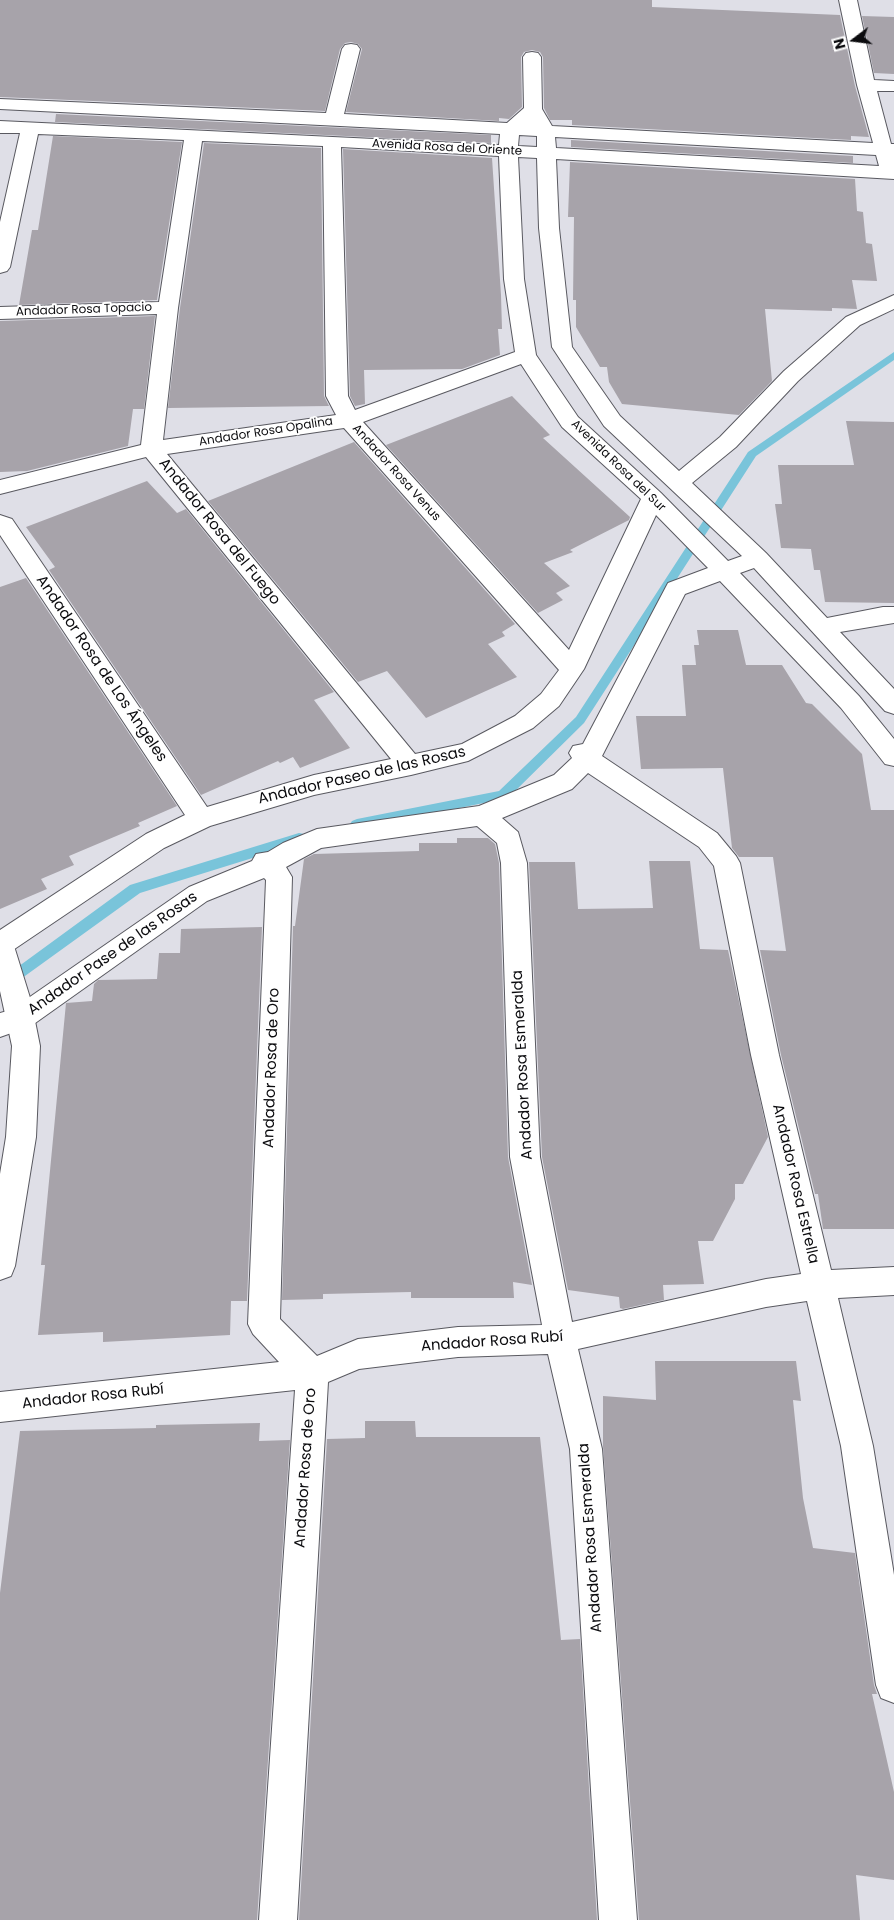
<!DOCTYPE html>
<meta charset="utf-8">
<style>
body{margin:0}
#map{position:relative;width:894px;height:1920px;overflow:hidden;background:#dfdfe7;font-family:Poppins,sans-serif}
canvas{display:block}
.north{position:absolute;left:829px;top:15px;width:50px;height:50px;-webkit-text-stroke:4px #fff;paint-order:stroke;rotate:255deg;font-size:14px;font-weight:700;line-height:20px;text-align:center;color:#0b0b0e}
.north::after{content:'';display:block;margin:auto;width:18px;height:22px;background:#0b0b0e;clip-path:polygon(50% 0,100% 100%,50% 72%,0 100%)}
</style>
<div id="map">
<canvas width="894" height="1920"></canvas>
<div class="north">N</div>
</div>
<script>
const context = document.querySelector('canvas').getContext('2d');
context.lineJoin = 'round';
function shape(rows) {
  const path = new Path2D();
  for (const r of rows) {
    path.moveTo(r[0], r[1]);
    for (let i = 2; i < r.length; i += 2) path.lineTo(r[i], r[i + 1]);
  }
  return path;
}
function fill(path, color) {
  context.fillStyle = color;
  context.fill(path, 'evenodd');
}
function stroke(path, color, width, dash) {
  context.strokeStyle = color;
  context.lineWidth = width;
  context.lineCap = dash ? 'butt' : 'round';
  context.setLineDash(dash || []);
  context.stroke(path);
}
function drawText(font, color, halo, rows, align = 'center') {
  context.font = font + ' Poppins,sans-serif';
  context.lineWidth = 4;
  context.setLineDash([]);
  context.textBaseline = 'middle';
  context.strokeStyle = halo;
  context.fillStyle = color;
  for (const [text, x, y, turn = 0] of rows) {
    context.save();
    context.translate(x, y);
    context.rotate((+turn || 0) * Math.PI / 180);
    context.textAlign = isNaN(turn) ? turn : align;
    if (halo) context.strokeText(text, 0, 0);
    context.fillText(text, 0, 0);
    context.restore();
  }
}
fill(shape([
 [894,352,894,360,756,456,584,723,508,798,357,829,352,827,350,824,352,821,357,819,499,791,576,717,748,452,894,352],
 [299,833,304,834,306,838,304,842,140,893,0,994,0,980,130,885,299,833]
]), '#79c4da');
fill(shape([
 [0,0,652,0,652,7,840,15,855,86,869,137,851,136,851,140,572,125,572,120,550,120,544,108,543,57,540,52,532,50,524,52,521,57,522,107,509,119,499,118,499,121,346,112,362,49,358,44,351,42,345,43,340,49,325,111,0,97],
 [862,16,894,17,894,74,874,73],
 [56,114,491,135,491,143,55,122],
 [53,136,182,142,157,300,19,305,32,230,38,230],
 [571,140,853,156,853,163,571,147],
 [204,143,321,148,324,396,329,406,168,408,180,308],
 [343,149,492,158,501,295,502,329,498,329,500,355,462,369,364,370,365,404,355,406,350,396],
 [570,162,855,179,857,211,863,212,866,243,872,244,877,281,852,280,857,309,832,308,832,311,765,309,772,381,739,415,622,404,609,382,607,367,600,367,576,327,576,300,573,300,574,217,568,217],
 [155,316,144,409,133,409,128,446,27,471,0,472,0,321],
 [512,396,550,435,543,438,630,517,629,520,570,550,573,552,544,563,570,586,556,593,563,600,538,613,386,445],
 [846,421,894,422,894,603,825,602,820,570,814,570,811,549,781,548,775,504,782,504,778,465,854,465],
 [354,442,515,624,502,632,505,636,488,644,517,677,426,718,387,671,358,682,208,501],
 [147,481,177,513,186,509,334,692,314,700,350,748,300,768,293,757,280,763,278,761,201,795,49,570,55,567,26,527],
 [26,578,177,806,138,823,140,826,69,856,74,865,41,879,47,889,0,909,0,587],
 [697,630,738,630,746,665,782,665,806,703,812,704,862,754,871,810,894,810,894,1229,823,1229,818,1194,815,1194,781,1055,760,950,786,951,773,857,739,857,732,848,723,768,641,769,636,716,686,716,682,665,696,665,694,645,699,645],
 [457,838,488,838,495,844,499,863,508,1157,532,1285,513,1282,514,1298,411,1298,411,1292,323,1294,323,1299,282,1300,293,926,295,926,304,859,314,854,419,851,419,843,457,843],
 [649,861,690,861,700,949,728,950,768,1137,743,1184,735,1184,735,1199,713,1241,698,1241,704,1284,663,1285,664,1300,623,1309,620,1308,619,1297,568,1290,542,1157,529,862,575,862,578,909,653,908],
 [262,927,247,1301,231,1301,230,1335,103,1342,103,1332,38,1335,45,1265,41,1265,66,1003,92,1001,94,984,98,980,157,979,159,953,180,953,181,929],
 [655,1361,796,1361,801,1401,793,1400,803,1498,813,1548,855,1553,874,1685,877,1694,872,1694,894,1792,894,1880,856,1875,860,1920,639,1920,603,1446,603,1396,656,1400],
 [365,1421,415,1421,416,1437,540,1437,561,1640,580,1639,597,1920,299,1920,327,1439,365,1438],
 [260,1423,259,1441,290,1440,257,1920,0,1920,0,1593,20,1431,156,1428,156,1425]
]), '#a7a3aa');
const minor = shape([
 [839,0,857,0,874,80,894,81,894,91,877,91,891,144,894,144,894,179,556,159,559,228,572,347,620,416,679,471,720,437,784,371,846,317,894,295,894,309,860,325,798,381,736,447,692,483,766,553,827,618,883,607,894,607,894,623,840,632,894,689,894,714,885,711,754,568,740,573,859,696,894,739,894,766,885,764,841,708,720,581,685,594,602,756,717,833,736,856,740,863,779,1055,831,1270,894,1267,894,1295,838,1298,873,1446,894,1575,894,1703,881,1698,876,1685,841,1446,807,1301,766,1307,578,1349,602,1449,637,1920,599,1920,570,1449,548,1354,458,1357,359,1369,328,1382,297,1920,259,1920,295,1390,0,1422,0,1392,279,1362,253,1334,248,1324,266,880,264,878,207,901,31,1026,0,1037,0,1013,11,1010,189,887,252,861,256,854,268,852,283,843,317,829,479,806,554,775,572,758,569,753,573,746,583,744,668,583,708,568,656,515,584,669,559,706,533,728,468,761,411,775,314,795,210,826,164,848,10,952,0,955,0,930,146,834,185,815,0,535,0,515,12,519,207,807,314,775,391,759,146,457,0,494,0,480,141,445,157,314,0,319,0,307,159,302,184,140,38,134,10,267,7,271,0,273,0,222,20,133,0,133,0,121,499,145,500,134,0,109,0,99,326,113,342,49,345,45,351,44,357,45,360,49,344,114,507,123,524,108,523,57,526,53,532,52,538,53,541,57,542,109,552,126,873,143,857,85,839,0],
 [519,135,537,136,537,147,518,146,519,135],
 [555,137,876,155,879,166,556,148,555,137],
 [202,141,323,146,326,396,336,415,163,440,178,308,202,141],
 [341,147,499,156,504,279,515,352,355,410,348,396,341,147],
 [518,157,537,158,539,228,552,347,604,426,742,556,728,561,661,493,578,417,536,355,524,279,518,157],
 [521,364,562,427,641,499,569,650,363,422,521,364],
 [344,428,559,670,541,694,515,716,462,744,415,754,167,454,344,428],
 [588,773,699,847,714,866,751,1055,801,1274,766,1279,572,1322,540,1157,527,863,518,832,502,818,572,789,588,773],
 [477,826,497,843,501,863,510,1157,542,1325,458,1327,358,1339,317,1356,280,1319,292,877,286,867,321,848,477,826]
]);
const major = shape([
 [0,935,10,938,14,946,31,1001,40,1046,36,1137,15,1266,11,1276,0,1280,0,1174,6,1137,12,1046,0,991,0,935]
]);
stroke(minor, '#595960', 2);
stroke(major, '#595960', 2);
fill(minor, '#fff');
fill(major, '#fff');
drawText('12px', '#0b0b0e', '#fff', [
 ["Avenida Rosa del Oriente",447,148,3],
 ["Andador Rosa Topacio",84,310,-2],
 ["Andador Rosa Opalina",266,432,-9],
 ["Avenida Rosa del Sur",618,466,44],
 ["Andador Rosa Venus",396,473,48]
]);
drawText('15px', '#0b0b0e', '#fff', [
 ["Andador Rosa del Fuego",219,532,51],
 ["Andador Rosa de Los Ángeles",101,669,56],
 ["Andador Paseo de las Rosas",362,776,-13],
 ["Andador Pase de las Rosas",113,954,-35],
 ["Andador Rosa Esmeralda",523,1065,-93],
 ["Andador Rosa de Oro",272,1068,-88],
 ["Andador Rosa Estrella",795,1184,77],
 ["Andador Rosa Rubí",492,1342,-4],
 ["Andador Rosa Rubí",93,1397,-6],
 ["Andador Rosa de Oro",306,1468,-86],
 ["Andador Rosa Esmeralda",591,1538,-94]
]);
</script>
